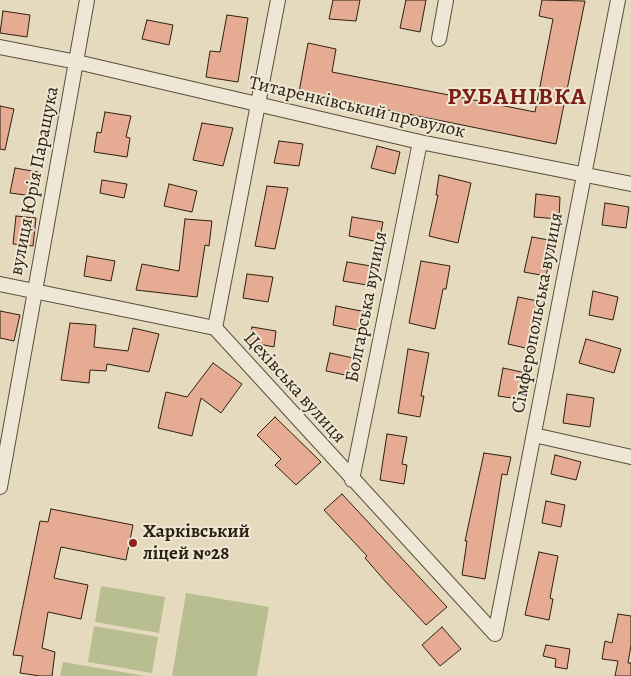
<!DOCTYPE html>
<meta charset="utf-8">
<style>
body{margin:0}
canvas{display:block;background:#e6dabe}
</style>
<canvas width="631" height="676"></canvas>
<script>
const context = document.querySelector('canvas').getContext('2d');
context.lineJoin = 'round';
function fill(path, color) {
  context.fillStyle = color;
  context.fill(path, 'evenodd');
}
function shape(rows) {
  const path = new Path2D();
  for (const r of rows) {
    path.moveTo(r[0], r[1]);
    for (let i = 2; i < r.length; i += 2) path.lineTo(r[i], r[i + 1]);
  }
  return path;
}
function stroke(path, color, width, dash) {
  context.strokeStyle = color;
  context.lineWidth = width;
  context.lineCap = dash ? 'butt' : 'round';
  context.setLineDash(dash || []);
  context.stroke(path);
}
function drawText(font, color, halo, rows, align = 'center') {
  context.font = font + ' Alegreya,serif';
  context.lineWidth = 4;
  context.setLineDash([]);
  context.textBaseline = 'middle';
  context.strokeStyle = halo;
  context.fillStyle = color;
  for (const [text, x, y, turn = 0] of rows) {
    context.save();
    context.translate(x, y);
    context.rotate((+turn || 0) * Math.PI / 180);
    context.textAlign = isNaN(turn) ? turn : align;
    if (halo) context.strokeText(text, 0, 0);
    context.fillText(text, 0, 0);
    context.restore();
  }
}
fill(shape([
 [101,586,165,597,159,633,95,622],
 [186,593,269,607,257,676,172,676],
 [94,626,158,637,152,673,88,662],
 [63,662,146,676,60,676]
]), '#b8be90');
const building = shape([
 [333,0,360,0,356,21,329,19,333,0],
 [406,0,426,0,420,32,400,28,406,0],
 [542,0,585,1,556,144,299,92,308,43,336,49,332,72,535,112,553,19,539,16,542,0],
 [3,11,30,15,27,37,0,33,3,11],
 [227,15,248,18,238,82,206,77,210,51,220,52,227,15],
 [147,20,173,25,169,45,142,39,147,20],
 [0,106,14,109,5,150,0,149,0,106],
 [105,112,131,116,126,137,130,138,127,157,94,152,97,132,101,133,105,112],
 [202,123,233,128,223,166,193,160,202,123],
 [279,141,303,144,299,166,274,163,279,141],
 [377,146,400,152,395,174,371,168,377,146],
 [15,168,38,172,33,196,10,193,15,168],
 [439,175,471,183,458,243,429,236,438,195,436,195,439,175],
 [102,180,127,184,124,198,100,193,102,180],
 [169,184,197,191,192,212,164,206,169,184],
 [267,186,288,188,275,249,255,246,267,186],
 [536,194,560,197,559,219,534,217,536,194],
 [605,203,629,207,626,228,602,225,605,203],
 [16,216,36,218,33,246,13,244,16,216],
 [352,217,383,222,379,242,349,236,352,217],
 [185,219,212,221,209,246,205,245,197,297,136,290,142,264,179,271,185,219],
 [532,237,554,241,546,276,524,272,532,237],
 [87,256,115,261,111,281,84,276,87,256],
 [421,261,450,266,446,289,443,289,435,329,409,323,421,261],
 [347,262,377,267,373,286,343,281,347,262],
 [247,274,273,277,268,302,243,298,247,274],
 [593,291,618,297,613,320,589,315,593,291],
 [518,297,543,302,534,350,508,344,518,297],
 [336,306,366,312,363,331,333,325,336,306],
 [0,311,20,315,14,341,0,338,0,311],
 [70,323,96,325,94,347,128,351,133,328,159,334,149,372,107,364,106,371,90,370,89,383,61,380,70,323],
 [252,327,276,331,274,347,249,342,252,327],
 [586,339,621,349,614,373,579,363,586,339],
 [408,349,429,353,421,396,424,396,420,417,398,413,408,349],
 [330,353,358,359,355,377,326,371,330,353],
 [213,363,242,384,221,413,201,398,192,436,158,428,166,392,187,397,213,363],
 [503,368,526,373,520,399,498,396,503,368],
 [567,394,594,398,590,427,563,423,567,394],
 [275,417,321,462,296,485,275,465,281,459,257,435,275,417],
 [387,434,407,437,402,464,407,465,404,484,380,480,387,434],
 [484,453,511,457,507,475,502,474,485,579,462,575,467,541,465,541,484,453],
 [555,455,581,462,576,480,551,474,555,455],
 [342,494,447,607,426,625,385,581,365,558,367,556,324,510,342,494],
 [546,501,565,505,561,527,542,523,546,501],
 [51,509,133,525,126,560,61,547,54,578,88,585,81,619,48,612,42,648,55,652,52,676,40,676,20,673,23,656,13,655,40,521,48,522,51,509],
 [539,552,558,556,550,598,553,599,549,620,525,615,539,552],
 [618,614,631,616,631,645,628,663,631,663,631,676,615,676,618,661,602,659,605,641,612,643,618,614],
 [442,627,461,649,440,666,422,645,442,627],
 [546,645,570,649,567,669,555,667,556,659,543,656,546,645]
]);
fill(building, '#e5ab93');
stroke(building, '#2d2111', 1);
const minor = shape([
 [439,39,446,0],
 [0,47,77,62,420,142,631,184],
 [0,284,215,328,495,634],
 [215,328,278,0],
 [534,435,631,457],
 [352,480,420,142],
 [0,487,87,0],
 [495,634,618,0]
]);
stroke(minor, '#5b4f3c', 16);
stroke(minor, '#efe7d5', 14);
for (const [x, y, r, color] of [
 [133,543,5,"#8f2418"]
]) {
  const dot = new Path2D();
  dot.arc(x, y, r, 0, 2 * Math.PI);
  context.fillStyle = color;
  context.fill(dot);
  stroke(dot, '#efe7d5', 2);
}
drawText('19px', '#2d2111', '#efe7d5', [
 ["Титаренківський провулок",357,108,13],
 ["вулиця Юрія Паращука",35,181,-79],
 ["Болгарська вулиця",367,307,-79],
 ["Сімферопольська вулиця",538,313,-79],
 ["Цехівська вулиця",294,388,48]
]);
drawText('bold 19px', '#2d2111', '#efe7d5', [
 ["Харківський",143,532],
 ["ліцей №28",143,554]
], 'left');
context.letterSpacing = '1px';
drawText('bold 24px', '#7a1f14', '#efe7d5', [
 ["РУБАНІВКА",517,98]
]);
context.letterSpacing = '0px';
</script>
